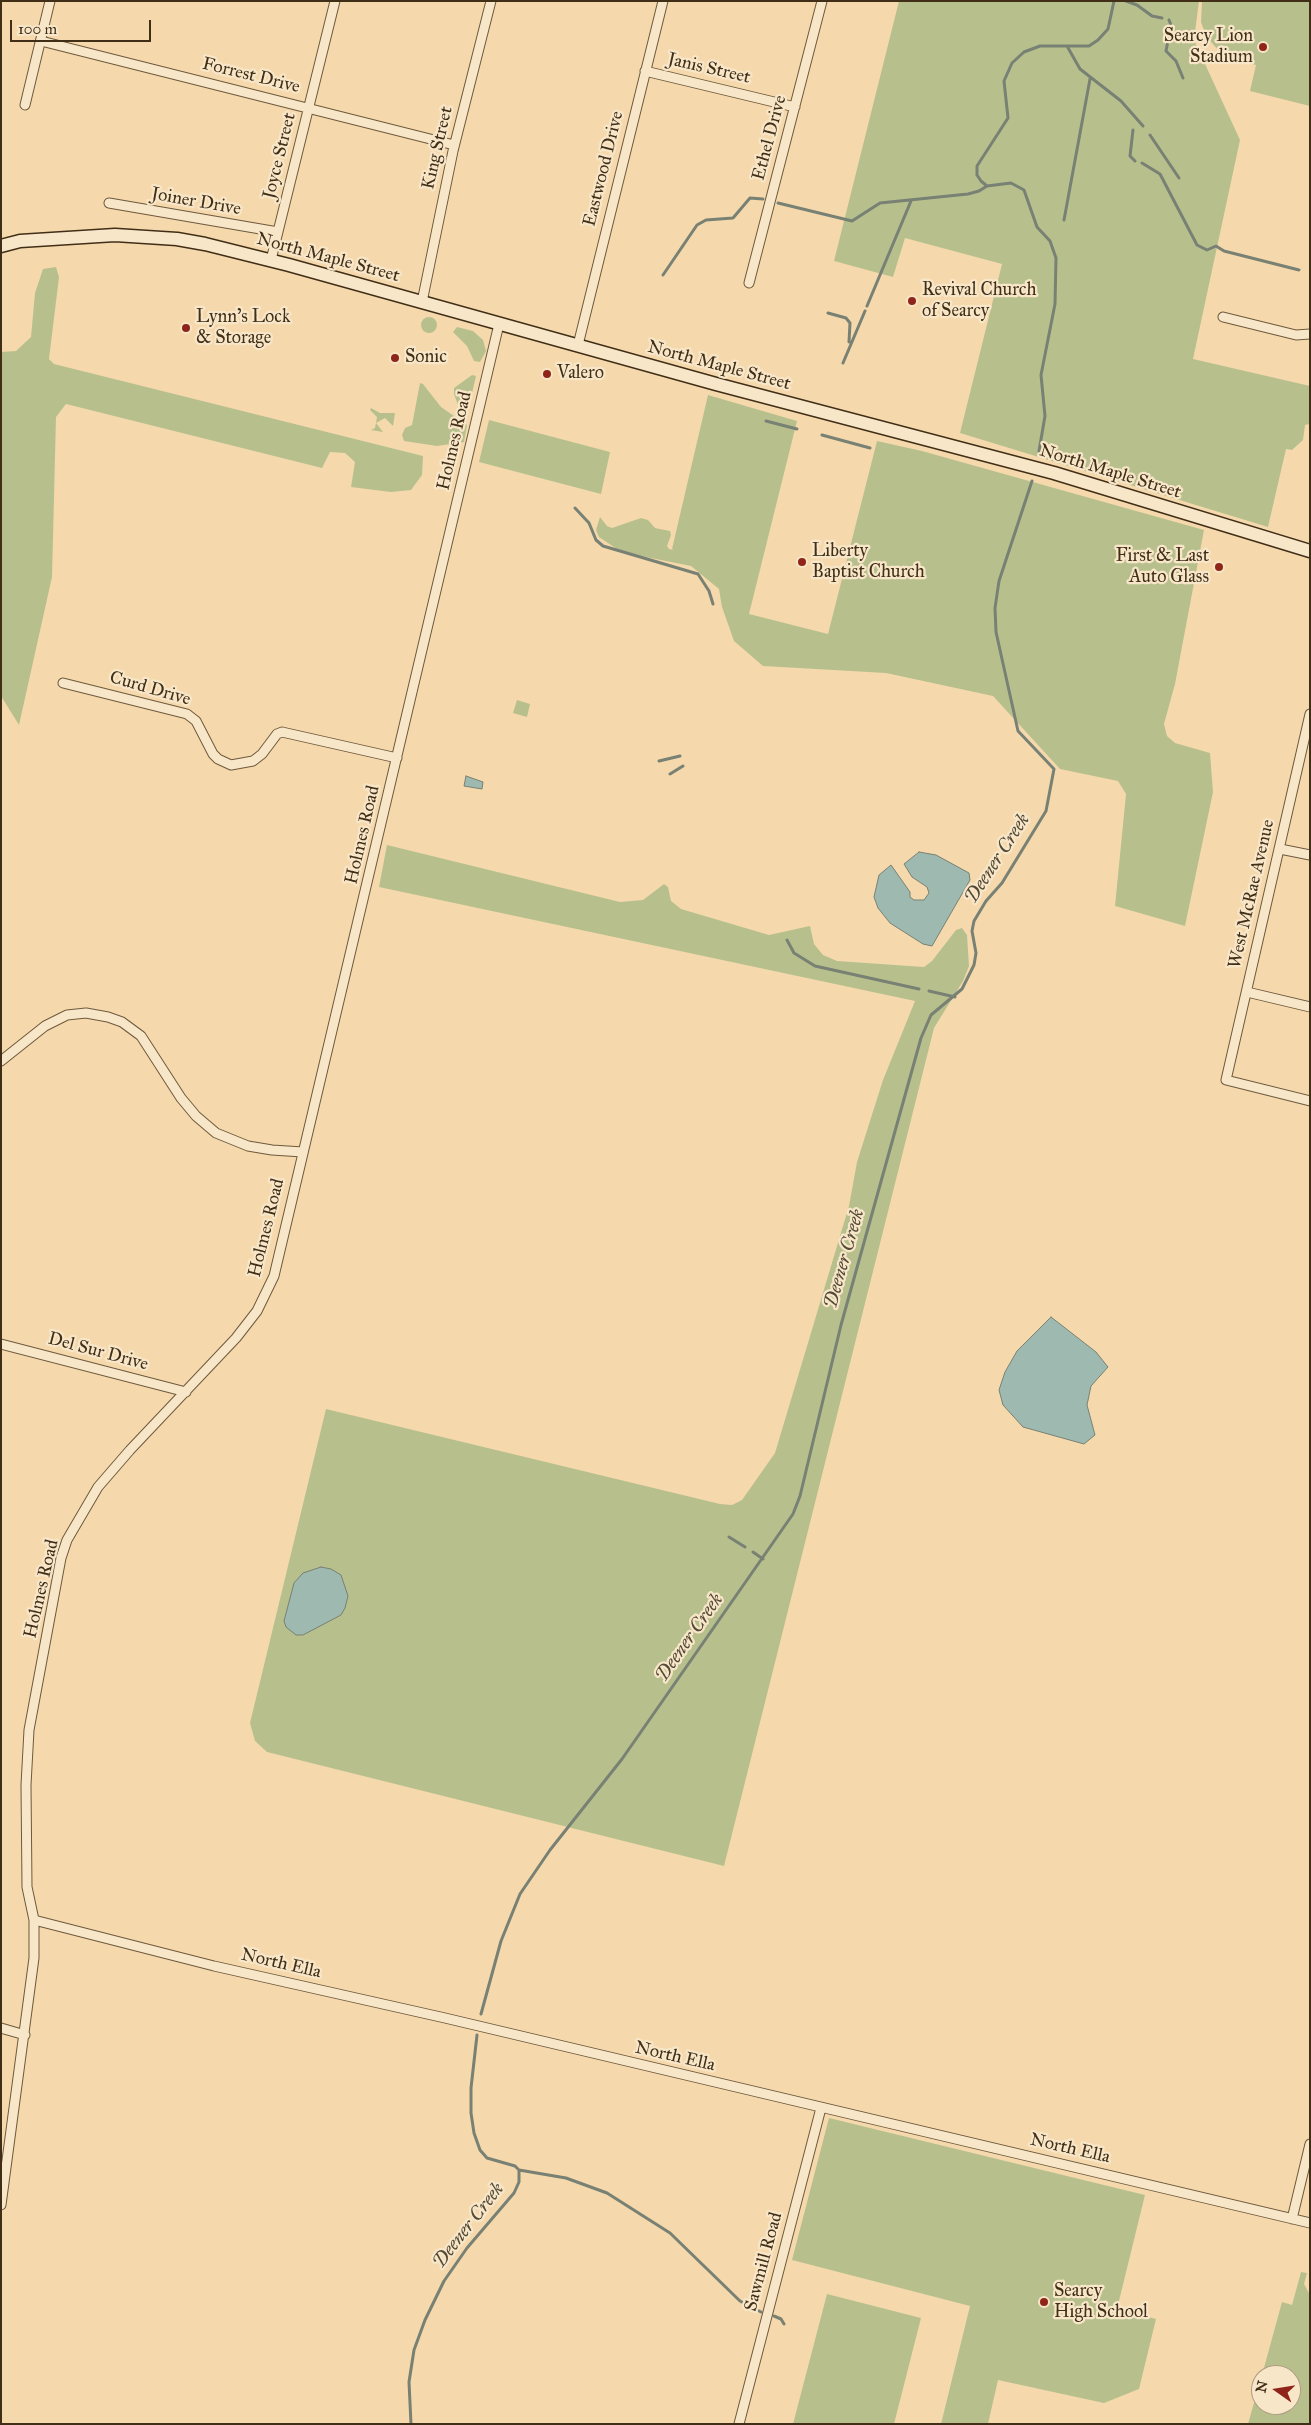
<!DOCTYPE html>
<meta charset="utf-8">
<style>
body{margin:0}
#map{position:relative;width:1311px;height:2425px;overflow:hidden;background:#f5d9ac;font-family:"IM FELL Great Primer",serif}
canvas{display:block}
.frame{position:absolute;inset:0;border:2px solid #412e17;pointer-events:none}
.north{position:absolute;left:1251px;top:2365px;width:50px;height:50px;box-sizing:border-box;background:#f8e6c9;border:1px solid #af9c82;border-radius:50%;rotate:283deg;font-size:14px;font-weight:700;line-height:20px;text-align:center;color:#412e17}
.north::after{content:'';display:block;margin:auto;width:18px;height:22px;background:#8f2418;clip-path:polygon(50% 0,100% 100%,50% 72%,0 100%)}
.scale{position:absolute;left:10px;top:20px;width:141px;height:22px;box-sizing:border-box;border:2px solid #412e17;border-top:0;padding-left:6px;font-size:15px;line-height:18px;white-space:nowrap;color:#412e17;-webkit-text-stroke:4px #f8e6c9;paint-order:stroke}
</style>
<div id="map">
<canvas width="1311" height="2425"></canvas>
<div class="frame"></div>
<div class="north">N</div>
<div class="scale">100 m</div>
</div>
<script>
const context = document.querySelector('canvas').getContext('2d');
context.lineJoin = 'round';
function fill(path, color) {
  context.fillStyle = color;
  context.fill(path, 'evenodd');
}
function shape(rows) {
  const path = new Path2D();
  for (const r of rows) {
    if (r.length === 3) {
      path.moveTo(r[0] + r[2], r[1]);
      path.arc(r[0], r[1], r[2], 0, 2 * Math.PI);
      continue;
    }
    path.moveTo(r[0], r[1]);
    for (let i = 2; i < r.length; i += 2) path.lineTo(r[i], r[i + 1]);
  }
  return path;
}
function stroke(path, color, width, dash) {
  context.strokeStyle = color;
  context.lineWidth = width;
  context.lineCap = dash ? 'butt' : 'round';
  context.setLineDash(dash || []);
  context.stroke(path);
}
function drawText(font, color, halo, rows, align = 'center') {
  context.font = font + ' "IM FELL Great Primer",serif';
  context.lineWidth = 4.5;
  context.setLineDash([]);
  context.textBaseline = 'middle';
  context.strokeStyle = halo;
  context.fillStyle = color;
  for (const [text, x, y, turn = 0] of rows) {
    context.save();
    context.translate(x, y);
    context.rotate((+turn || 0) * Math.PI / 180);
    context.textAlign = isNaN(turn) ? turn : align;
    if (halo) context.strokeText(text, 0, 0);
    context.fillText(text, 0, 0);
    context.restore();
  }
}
fill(shape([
 [899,1,1199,1,1194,40,1240,140,1193,359,1310,386,1310,424,1305,425,1303,440,1292,450,1286,449,1268,527,960,433,1002,264,905,238,893,277,834,261],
 [1202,1,1310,1,1310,106,1250,91,1256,65,1224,57,1206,36,1201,22],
 [56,267,59,277,49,359,54,364,423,456,422,475,411,490,391,492,351,487,355,462,345,453,330,452,322,468,66,404,56,417,52,577,19,725,1,696,1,352,16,351,31,337,35,293,43,269],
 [429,325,8],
 [457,327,473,331,483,340,486,351,480,362,474,361,467,346,453,332],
 [472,375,476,376,468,410,458,405,454,394,454,388],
 [420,383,423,384,441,407,467,425,464,442,437,446,404,441,402,435,405,428,412,425],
 [708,395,797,421,749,614,828,634,877,441,922,451,1204,530,1175,684,1164,724,1167,736,1175,743,1210,753,1213,792,1185,926,1115,906,1126,794,1118,781,1060,769,993,696,886,673,763,666,734,641,722,607,719,589,691,566,641,556,617,549,599,537,596,530,600,517,607,526,612,528,641,518,648,520,655,528,670,531,671,535,667,546,669,549,674,550,672,549],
 [371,408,380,413,395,413,393,426,385,418,376,423,383,432,371,430,375,428,377,417,370,410],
 [489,420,610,452,601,494,479,462],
 [517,700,530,704,527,717,513,713],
 [387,845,620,902,643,900,664,884,668,887,671,901,681,909,769,935,810,926,814,944,823,955,837,961,924,967,932,961,956,930,962,928,967,935,969,966,963,981,934,1028,724,1866,267,1752,255,1741,250,1723,326,1409,720,1504,732,1505,742,1500,775,1453,849,1206,857,1162,883,1080,915,1001,379,887],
 [829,2118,1145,2195,1117,2309,1156,2319,1139,2389,1104,2403,998,2380,988,2424,941,2424,970,2306,792,2260],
 [1301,2272,1307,2273,1304,2284,1310,2295,1310,2424,1248,2424,1261,2378,1261,2405,1291,2405,1291,2375,1262,2375,1282,2302,1292,2305],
 [827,2294,921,2318,894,2424,793,2424]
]), '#b7c08d');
const water = shape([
 [466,776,483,782,482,789,464,786,466,776],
 [919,852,936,855,969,873,970,880,932,946,923,944,890,923,878,908,874,897,879,875,891,865,910,892,910,897,914,900,924,900,929,893,927,887,912,877,904,864,919,852],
 [1051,1317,1096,1352,1108,1367,1091,1386,1087,1405,1095,1435,1084,1444,1023,1427,1003,1405,999,1390,1005,1372,1017,1351,1051,1317],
 [321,1567,331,1569,341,1575,348,1596,345,1608,341,1615,303,1635,296,1635,286,1627,284,1621,294,1583,303,1573,321,1567]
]);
fill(water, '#9db9b0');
stroke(water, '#788173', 1);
stroke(shape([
 [1126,1,1137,5,1152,16,1162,18],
 [1169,20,1171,25,1166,51,1176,61,1183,78],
 [1067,46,1080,69,1121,101,1143,126],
 [1133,130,1130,156,1135,161],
 [1150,135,1179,178],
 [1142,163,1160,174,1197,245,1207,250,1216,246,1224,251,1299,270],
 [778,203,852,221,880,203,968,194,979,191,987,186],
 [1064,220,1090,79],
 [663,275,697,225,706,220,733,218,750,198,763,199],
 [867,306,911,201],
 [828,313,846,318,850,323,849,342],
 [843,363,865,311],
 [766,421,797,429],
 [822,435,870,448],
 [1039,451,1045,416,1041,375,1055,304,1056,258,1050,241,1037,227,1024,190,1011,183,987,186,981,181,977,175,977,166,1008,118,1004,81,1012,63,1024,52,1040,46,1089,46,1098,40,1108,29,1114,1],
 [575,508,589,523,596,540,603,546,698,574,709,591,713,604],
 [659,761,680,756],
 [670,774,683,766],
 [787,940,794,953,815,966,919,989],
 [929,991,955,997],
 [729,1537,745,1547],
 [753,1552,763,1559],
 [481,2014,501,1941,520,1894,550,1850,622,1759,793,1514,800,1496,841,1325,921,1038,931,1015,962,989,974,965,976,953,972,931,974,921,986,901,1002,883,1046,811,1054,769,1018,731,996,632,995,608,999,581,1032,481],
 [519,2170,566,2178,607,2193,670,2233,740,2301,761,2312],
 [774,2316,781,2319,784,2324],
 [411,2424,409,2382,414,2350,425,2320,444,2281,467,2248,514,2193,519,2182,519,2170,515,2166,487,2158,480,2150,474,2133,471,2113,471,2088,477,2035]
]), '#788173', 3);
const street = shape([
 [41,41,454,145],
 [645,71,795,107],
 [25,105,50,1],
 [109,203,278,232],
 [271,260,335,1],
 [749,283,822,1],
 [422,302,453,151,491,1],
 [1223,317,1296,335,1310,334],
 [578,345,663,1],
 [63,683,187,714,196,721,213,754,218,759,231,765,253,761,262,754,277,734,282,732,397,758],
 [1310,714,1226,1080,1310,1101],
 [1280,849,1310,855],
 [1247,992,1310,1007],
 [1,1061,45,1026,67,1015,86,1013,108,1017,122,1022,141,1036,181,1098,196,1116,216,1133,248,1146,272,1150,303,1152],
 [1,1344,186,1392],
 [34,1920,214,1966,445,2018,1310,2223],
 [1,2028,25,2035],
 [1,2205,34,1958,34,1920,27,1887,26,1785,29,1730,61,1558,67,1540,98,1487,130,1450,236,1338,257,1311,274,1276,499,324],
 [1292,2219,1310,2144],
 [739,2424,821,2108]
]);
const secondary = shape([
 [1,246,20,241,115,235,177,239,205,244,289,265,716,384,1054,473,1310,551]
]);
stroke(street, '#6e593c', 11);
stroke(secondary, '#412e17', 15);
stroke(street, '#f8e6c9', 9);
stroke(secondary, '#f8e6c9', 12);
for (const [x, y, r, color] of [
 [1263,47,5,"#8f2418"],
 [912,301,5,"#8f2418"],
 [186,328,5,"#8f2418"],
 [395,358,5,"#8f2418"],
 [547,374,5,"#8f2418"],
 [802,562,5,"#8f2418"],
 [1219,567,5,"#8f2418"],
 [1044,2302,5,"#8f2418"]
]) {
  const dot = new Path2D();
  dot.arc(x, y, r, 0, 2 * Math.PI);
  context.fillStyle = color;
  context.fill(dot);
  stroke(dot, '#f8e6c9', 2);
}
drawText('18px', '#412e17', '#f8e6c9', [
 ["Searcy Lion",1253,37,"right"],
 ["Stadium",1253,58,"right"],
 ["Revival Church",922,291],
 ["of Searcy",922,312],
 ["Lynn’s Lock",196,318],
 ["& Storage",196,339],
 ["Sonic",405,358],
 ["Valero",557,374],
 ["Liberty",812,552],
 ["Baptist Church",812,573],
 ["First & Last",1209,557,"right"],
 ["Auto Glass",1209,578,"right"],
 ["Searcy",1054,2292],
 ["High School",1054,2313]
], 'left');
drawText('18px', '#412e17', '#f8e6c9', [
 ["Janis Street",709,69,13],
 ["Forrest Drive",251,76,14],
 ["Ethel Drive",770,138,-75],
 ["King Street",438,148,-77],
 ["Joyce Street",280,156,-76],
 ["Eastwood Drive",604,169,-76],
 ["Joiner Drive",196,202,10],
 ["North Maple Street",328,258,15],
 ["North Maple Street",719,366,15],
 ["Holmes Road",455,441,-77],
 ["North Maple Street",1110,472,17],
 ["Curd Drive",150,689,16],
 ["Holmes Road",363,835,-77],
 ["West McRae Avenue",1252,894,-77],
 ["Holmes Road",267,1228,-76],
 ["Del Sur Drive",98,1352,15],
 ["Holmes Road",42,1589,-77],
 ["North Ella",281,1964,13],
 ["North Ella",675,2057,13],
 ["North Ella",1070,2149,13],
 ["Sawmill Road",764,2262,-75]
]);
drawText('italic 19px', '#534a36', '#f8e6c9', [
 ["Deener Creek",998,859,-57],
 ["Deener Creek",845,1259,-74],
 ["Deener Creek",690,1638,-55],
 ["Deener Creek",469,2226,-52]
]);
</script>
